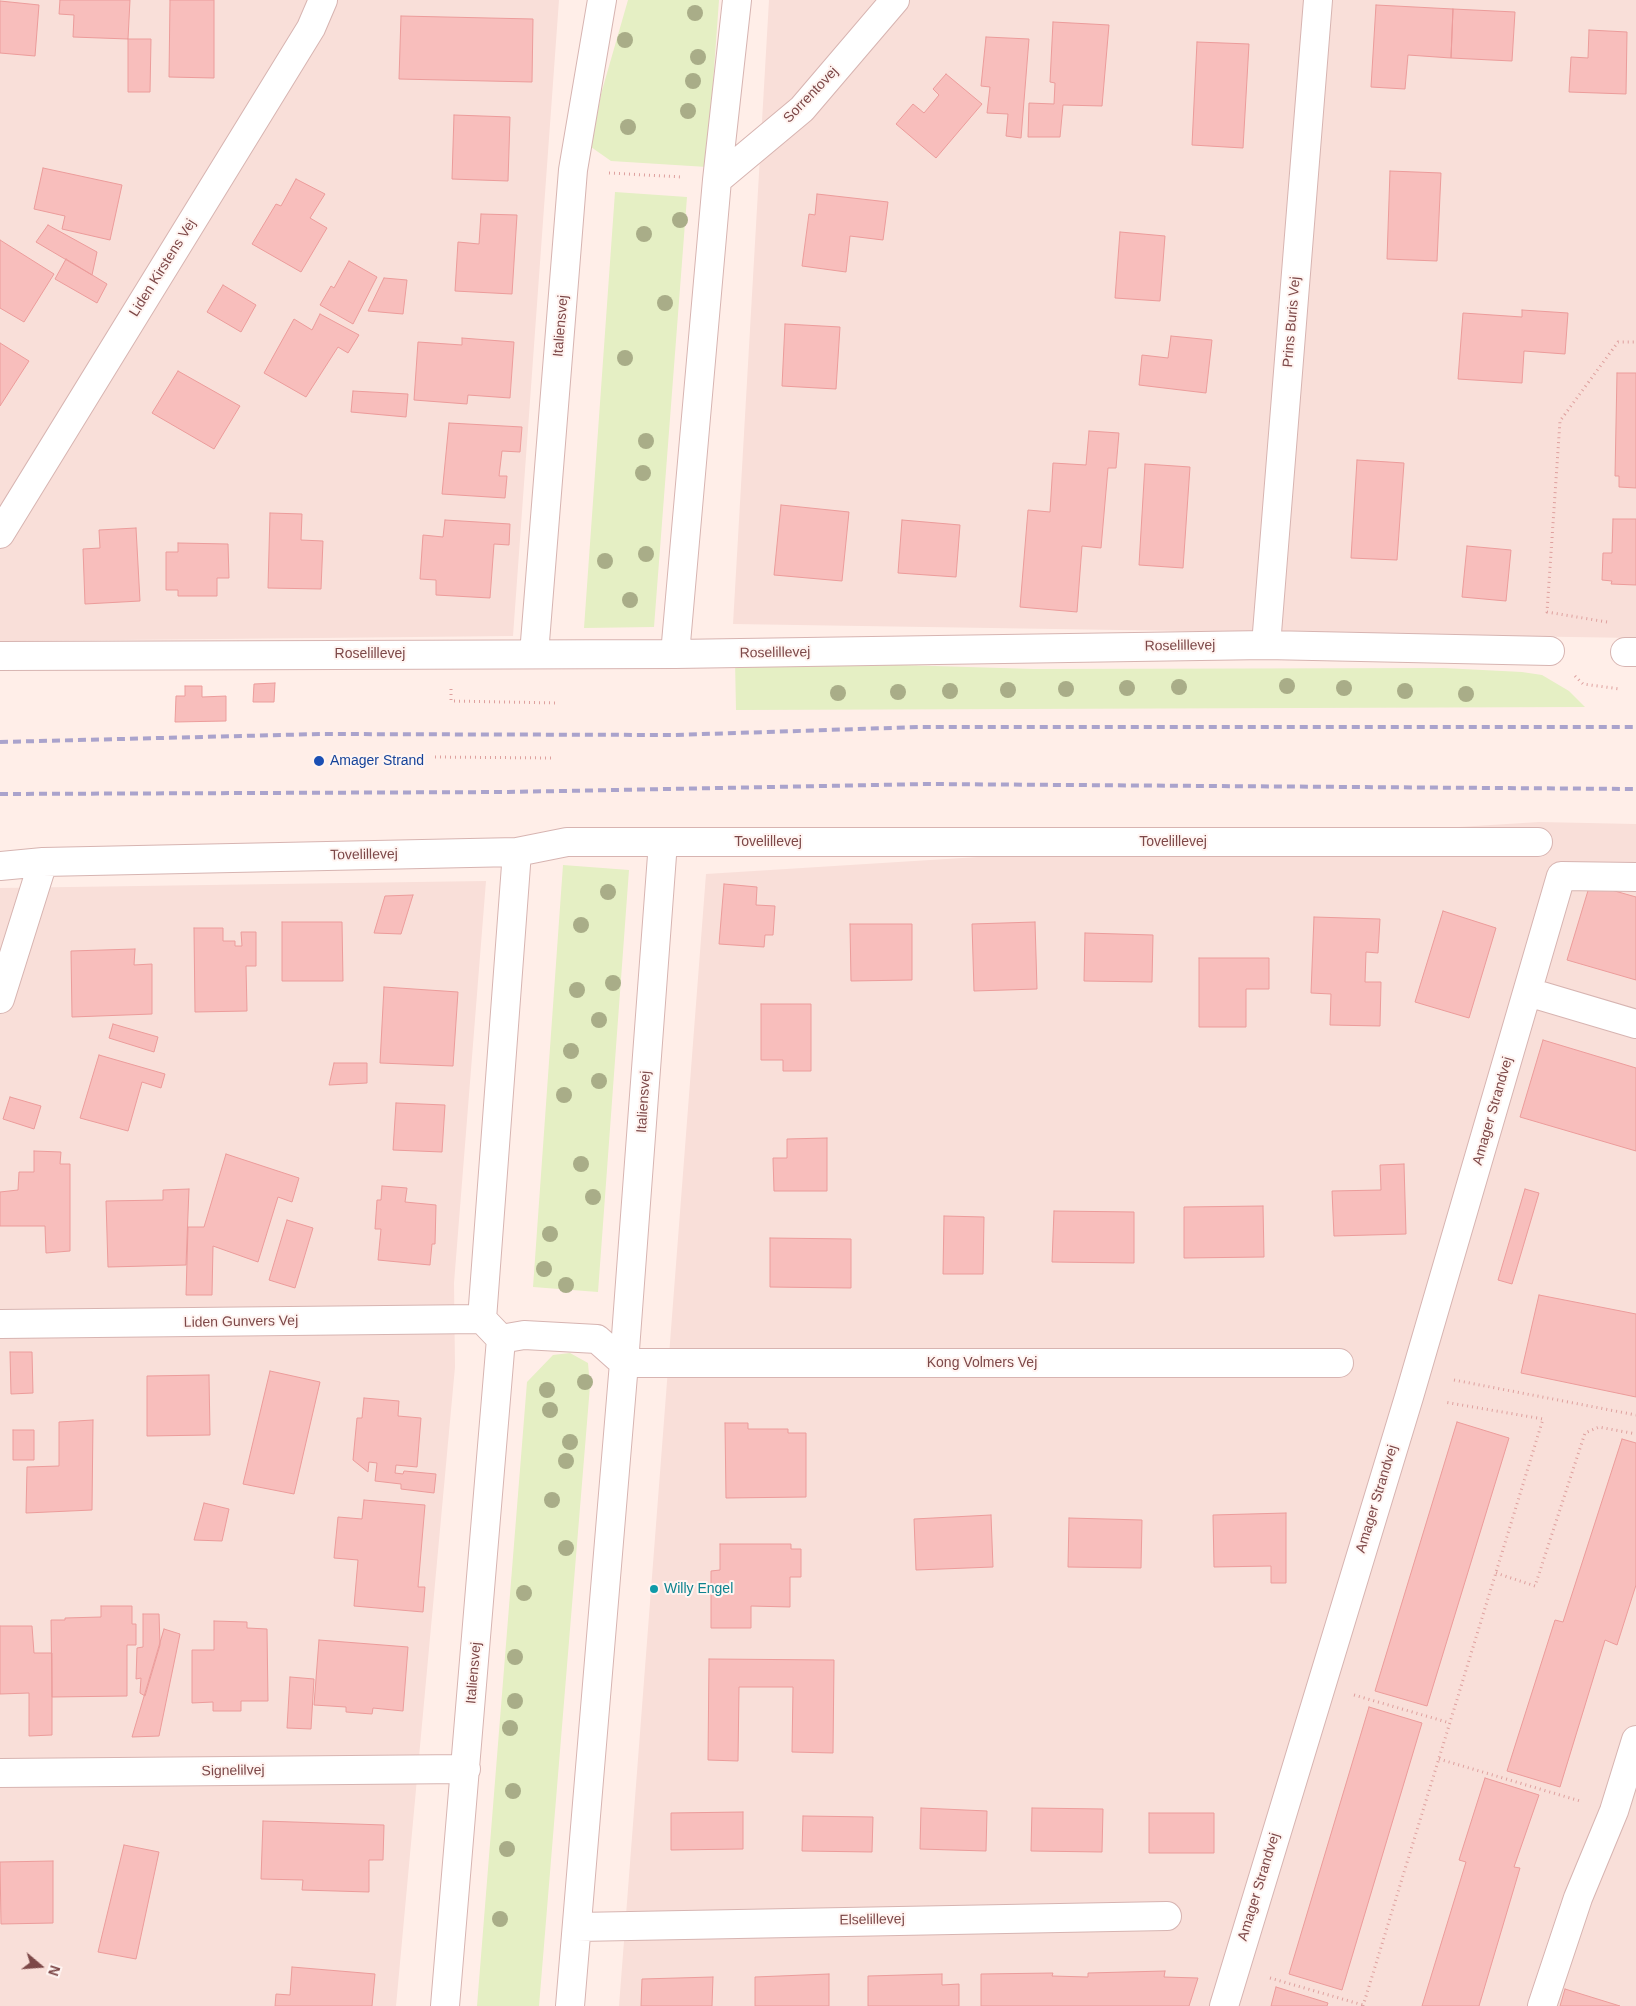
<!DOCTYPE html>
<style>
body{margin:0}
#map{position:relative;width:1636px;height:2006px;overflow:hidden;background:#ffeee8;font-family:Helvetica,sans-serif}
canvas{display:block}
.north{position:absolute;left:15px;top:1941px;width:50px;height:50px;-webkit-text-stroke:4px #fff4f1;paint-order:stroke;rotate:108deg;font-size:14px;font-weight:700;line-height:20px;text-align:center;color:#7d4848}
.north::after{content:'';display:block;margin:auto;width:18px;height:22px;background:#7d4848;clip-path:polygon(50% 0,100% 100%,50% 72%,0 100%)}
</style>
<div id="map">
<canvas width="1636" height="2006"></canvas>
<div class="north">N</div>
</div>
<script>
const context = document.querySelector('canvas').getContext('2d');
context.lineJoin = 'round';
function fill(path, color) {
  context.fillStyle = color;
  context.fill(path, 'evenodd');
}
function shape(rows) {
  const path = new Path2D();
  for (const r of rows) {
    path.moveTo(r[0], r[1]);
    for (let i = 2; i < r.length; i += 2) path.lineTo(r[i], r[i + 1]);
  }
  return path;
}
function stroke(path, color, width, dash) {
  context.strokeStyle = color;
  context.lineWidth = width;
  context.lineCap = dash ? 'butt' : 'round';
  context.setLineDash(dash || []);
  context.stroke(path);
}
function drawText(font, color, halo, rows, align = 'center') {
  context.font = font + ' Helvetica,sans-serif';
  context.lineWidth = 4;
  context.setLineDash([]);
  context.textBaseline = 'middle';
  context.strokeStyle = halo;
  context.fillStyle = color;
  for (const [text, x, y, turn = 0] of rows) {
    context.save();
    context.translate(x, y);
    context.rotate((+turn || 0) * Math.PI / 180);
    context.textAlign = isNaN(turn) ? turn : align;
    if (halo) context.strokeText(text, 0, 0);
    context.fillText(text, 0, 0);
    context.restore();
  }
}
fill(shape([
 [0,0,559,0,513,636,24,641,0,651],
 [769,0,1636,0,1636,638,733,624],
 [1539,822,1636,824,1636,2006,619,2006,706,874],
 [486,881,454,1283,455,1367,396,2006,0,2006,0,888]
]), '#f9dfd9');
fill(shape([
 [628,0,719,0,707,167,611,161,591,147,601,94],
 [615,192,687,197,654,627,584,628],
 [735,660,1034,669,1443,668,1522,672,1542,675,1569,691,1585,707,736,710],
 [563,865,629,870,598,1292,533,1287],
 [570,1353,588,1363,590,1386,539,2006,477,2006,527,1382,553,1355]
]), '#e5efc4');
const building = shape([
 [60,0,130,0,128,39,73,37,74,15,59,14,60,0],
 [170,0,214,0,214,78,169,77,170,0],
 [0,1,39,5,35,56,0,53,0,1],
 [1376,5,1453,9,1451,58,1408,55,1405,89,1371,87,1376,5],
 [1453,9,1515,12,1512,61,1451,58,1453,9],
 [401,16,533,19,532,82,399,79,401,16],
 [1053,22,1109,25,1102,106,1063,105,1060,137,1028,137,1029,103,1054,104,1055,83,1050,82,1053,22],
 [1589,30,1627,32,1626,94,1569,92,1571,57,1588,58,1589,30],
 [986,37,1029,39,1021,138,1006,136,1008,114,987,113,990,87,981,86,986,37],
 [128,39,151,39,150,92,128,92,128,39],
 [1197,42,1249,44,1243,148,1192,145,1197,42],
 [946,74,982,104,936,158,896,124,913,104,924,113,939,95,933,89,946,74],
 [454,115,510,117,508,181,452,179,454,115],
 [43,168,122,185,110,240,62,229,65,216,34,209,43,168],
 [1390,171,1441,173,1437,261,1387,259,1390,171],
 [296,179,325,194,310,218,327,228,301,272,252,244,276,204,281,206,296,179],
 [817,194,888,202,883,240,850,236,846,272,802,266,809,214,815,215,817,194],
 [481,214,517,215,512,294,455,291,458,242,479,244,481,214],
 [48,225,97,252,92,275,36,242,48,225],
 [1120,232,1165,236,1160,301,1115,298,1120,232],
 [0,240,54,274,24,322,0,308,0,240],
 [66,259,107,284,97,303,55,279,66,259],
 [349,261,377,277,353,324,320,305,331,286,334,288,349,261],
 [384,278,407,280,403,314,368,311,384,278],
 [223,285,256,305,241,332,207,312,223,285],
 [1522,310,1568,313,1565,354,1524,351,1522,383,1458,379,1463,313,1522,317,1522,310],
 [320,314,359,335,348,353,338,347,306,397,264,373,294,319,312,330,320,314],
 [785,324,840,327,836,389,782,386,785,324],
 [1171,336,1212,340,1206,393,1139,385,1142,355,1168,358,1171,336],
 [462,338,514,342,510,398,468,395,467,404,414,400,418,342,462,345,462,338],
 [0,343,29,361,0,406,0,343],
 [178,371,240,406,214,449,152,413,178,371],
 [1617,373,1636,373,1636,488,1619,487,1619,476,1615,476,1617,373],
 [353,391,408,394,406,417,351,412,353,391],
 [449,423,522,427,520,452,502,451,499,476,507,476,505,498,442,494,449,423],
 [1089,431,1119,433,1116,468,1108,468,1101,548,1082,546,1077,612,1020,607,1028,510,1050,512,1053,463,1086,465,1089,431],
 [1357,460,1404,463,1397,560,1351,558,1357,460],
 [1145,464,1190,467,1183,568,1139,565,1145,464],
 [781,505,849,512,842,581,774,575,781,505],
 [270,513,302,514,301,540,323,541,321,589,268,588,270,513],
 [1613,519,1636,519,1636,585,1611,584,1612,581,1602,580,1603,553,1612,553,1613,519],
 [445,520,510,524,509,545,494,544,490,598,436,595,436,580,420,579,423,535,443,537,445,520],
 [902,520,960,525,956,577,898,573,902,520],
 [136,528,140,601,85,604,83,549,100,548,99,530,136,528],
 [178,543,228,544,229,578,217,578,217,596,178,596,178,590,166,590,166,552,178,552,178,543],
 [1467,546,1511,550,1506,601,1462,597,1467,546],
 [275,683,274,702,253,702,254,684,275,683],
 [185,686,202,686,202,697,226,696,226,721,175,722,176,696,185,696,185,686],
 [724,884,757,887,756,905,775,906,773,935,765,935,764,947,719,944,724,884],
 [1590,884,1636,897,1636,980,1567,960,1590,884],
 [413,895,401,934,374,933,385,896,413,895],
 [1443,911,1496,928,1469,1018,1415,1002,1443,911],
 [1314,917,1380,919,1378,953,1366,952,1365,982,1381,982,1380,1026,1330,1025,1331,994,1311,993,1314,917],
 [282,922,342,922,343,981,282,981,282,922],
 [1035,922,1037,989,974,991,972,924,1035,922],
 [850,924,912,924,912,980,851,981,850,924],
 [194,928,223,928,223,941,235,941,235,946,242,946,241,932,256,932,256,966,246,966,247,1011,195,1012,194,928],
 [1085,933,1153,935,1152,982,1084,981,1085,933],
 [135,949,134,965,152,964,152,1014,72,1017,71,951,135,949],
 [1199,958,1269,958,1269,989,1246,989,1246,1027,1199,1027,1199,958],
 [384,987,458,992,453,1066,380,1063,384,987],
 [761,1004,811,1004,811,1071,783,1071,783,1060,761,1060,761,1004],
 [113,1024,158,1037,154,1052,109,1038,113,1024],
 [1543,1040,1636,1068,1636,1151,1520,1117,1543,1040],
 [99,1055,165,1074,161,1088,142,1082,128,1131,80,1118,99,1055],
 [334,1063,367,1063,367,1083,329,1085,334,1063],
 [10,1097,41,1106,34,1129,3,1119,10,1097],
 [396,1103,445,1105,442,1152,393,1150,396,1103],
 [827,1138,827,1191,774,1191,773,1158,787,1158,787,1139,827,1138],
 [34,1151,61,1152,60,1164,70,1164,70,1251,46,1253,45,1226,0,1226,0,1192,18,1190,19,1172,34,1172,34,1151],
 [226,1154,299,1178,292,1202,278,1197,258,1262,213,1246,212,1295,186,1295,188,1227,204,1227,226,1154],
 [1404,1164,1406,1234,1334,1236,1332,1191,1381,1190,1380,1165,1404,1164],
 [382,1186,407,1188,405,1202,436,1205,435,1244,432,1244,430,1265,378,1260,381,1229,375,1229,377,1200,381,1200,382,1186],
 [189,1189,186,1265,108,1267,106,1201,163,1200,163,1190,189,1189],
 [1525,1189,1539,1193,1512,1284,1498,1280,1525,1189],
 [1263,1206,1264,1257,1184,1258,1184,1207,1263,1206],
 [1054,1211,1134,1212,1134,1263,1052,1262,1054,1211],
 [944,1216,984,1217,983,1274,943,1274,944,1216],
 [287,1220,313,1228,295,1288,269,1280,287,1220],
 [770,1238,851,1239,851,1288,770,1287,770,1238],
 [1539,1295,1636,1314,1636,1397,1521,1373,1539,1295],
 [10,1352,32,1352,33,1393,11,1394,10,1352],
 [270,1371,320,1382,294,1494,243,1484,270,1371],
 [209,1375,210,1435,147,1436,147,1376,209,1375],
 [364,1398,399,1401,398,1416,421,1418,417,1467,396,1465,395,1473,403,1474,404,1471,436,1474,434,1493,401,1489,401,1484,375,1481,377,1463,369,1462,368,1472,353,1460,357,1418,362,1418,364,1398],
 [93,1420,92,1510,26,1513,27,1467,59,1466,59,1422,93,1420],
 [1457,1422,1509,1438,1427,1706,1375,1691,1457,1422],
 [725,1423,748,1423,748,1429,788,1429,788,1433,806,1433,806,1497,726,1498,725,1423],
 [13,1430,34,1430,34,1460,13,1460,13,1430],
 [1622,1439,1636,1443,1636,1585,1617,1645,1605,1640,1560,1787,1507,1771,1555,1620,1563,1622,1622,1439],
 [364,1500,425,1505,418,1587,425,1587,423,1612,354,1606,358,1560,334,1558,338,1517,362,1519,364,1500],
 [204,1503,229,1509,222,1541,194,1540,204,1503],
 [1286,1513,1286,1583,1271,1583,1271,1566,1214,1567,1213,1515,1286,1513],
 [991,1515,993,1567,916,1570,914,1519,991,1515],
 [1069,1518,1142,1520,1141,1568,1068,1567,1069,1518],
 [720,1544,791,1544,791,1549,801,1549,801,1577,790,1577,790,1607,751,1606,751,1628,711,1628,711,1571,720,1570,720,1544],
 [101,1606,132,1606,132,1624,136,1624,136,1645,127,1645,127,1696,52,1697,51,1620,65,1620,65,1618,101,1617,101,1606],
 [143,1614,159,1614,160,1645,145,1696,140,1693,141,1678,136,1679,137,1648,143,1647,143,1614],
 [214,1621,247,1622,247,1628,267,1629,268,1701,241,1701,241,1711,213,1711,213,1702,192,1703,192,1650,214,1650,214,1621],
 [0,1626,32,1626,34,1653,52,1653,52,1735,29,1736,29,1693,0,1694,0,1626],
 [164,1629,180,1634,159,1736,132,1737,164,1629],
 [319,1640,408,1647,403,1711,373,1708,372,1714,346,1712,346,1707,314,1705,319,1640],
 [709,1659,834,1660,833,1753,792,1752,793,1687,739,1687,738,1761,708,1760,709,1659],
 [290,1677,314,1679,311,1729,287,1728,290,1677],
 [1369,1707,1422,1723,1342,1990,1289,1974,1369,1707],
 [1485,1778,1539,1795,1514,1867,1520,1868,1479,2006,1422,2006,1466,1862,1459,1860,1485,1778],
 [921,1808,987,1811,986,1851,920,1849,921,1808],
 [1032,1808,1103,1809,1102,1852,1031,1851,1032,1808],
 [743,1812,743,1849,671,1850,671,1813,743,1812],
 [1149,1813,1214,1813,1214,1853,1149,1853,1149,1813],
 [803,1816,873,1817,872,1852,802,1851,803,1816],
 [263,1821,384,1825,383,1860,369,1860,369,1892,302,1890,303,1880,261,1879,263,1821],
 [124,1845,159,1852,136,1959,98,1952,124,1845],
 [53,1861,53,1923,1,1924,0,1862,53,1861],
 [292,1967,375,1974,372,2006,275,2006,276,1994,290,1995,292,1967],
 [1165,1971,1164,1977,1198,1978,1189,2006,981,2006,981,1974,1053,1973,1052,1976,1088,1977,1088,1973,1165,1971],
 [829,1974,829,2006,755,2006,755,1977,829,1974],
 [942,1974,942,1985,959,1984,959,2006,868,2006,868,1976,942,1974],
 [713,1977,712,2006,641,2006,642,1979,713,1977],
 [1276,1987,1328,2003,1327,2006,1271,2006,1276,1987],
 [1565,1989,1620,2006,1560,2006,1565,1989]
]);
fill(building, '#f8bebc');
stroke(building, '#ec9c9b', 1);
const minor = shape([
 [717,180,802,109,895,0],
 [0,534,311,28,323,0],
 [1266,645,1318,0],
 [1625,652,1636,652],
 [534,654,573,170,602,0],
 [675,654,717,180,737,0],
 [0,656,675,654,1266,645,1550,651],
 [0,866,43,862,517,852,567,842,1538,842],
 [1528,992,1636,1024],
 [0,999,43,862],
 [0,1324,482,1319],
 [501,1339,524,1335,597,1339,624,1363,1339,1363],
 [0,1773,466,1769],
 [577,1927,1167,1916],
 [445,2006,501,1339,482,1319,517,852],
 [570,2006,624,1363,663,842],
 [1224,2006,1409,1397,1561,876,1636,877],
 [1542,2006,1578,1898,1614,1811,1636,1740]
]);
stroke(minor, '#d7b4b1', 30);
stroke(shape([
 [609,173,682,177],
 [1607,622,1547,612,1560,421,1618,342,1636,342],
 [1575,676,1583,684,1620,689],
 [451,689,451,701,559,703],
 [435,757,554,758],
 [1454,1380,1636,1415],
 [1496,1573,1535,1586,1585,1433,1599,1427,1636,1434],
 [1354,1695,1450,1723],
 [1439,1759,1580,1801],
 [1270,1978,1363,2005],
 [1363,2006,1543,1419,1444,1402]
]), '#dea09e', 3, [1, 4]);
stroke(minor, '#fff', 28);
stroke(shape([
 [0,742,320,734,675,735,919,727,1636,727],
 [0,794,508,792,929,784,1636,789]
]), '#aaa3cc', 4, [8, 5]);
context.fillStyle = '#a9ad88';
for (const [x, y] of [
 [695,13],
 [625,40],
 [698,57],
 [693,81],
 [688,111],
 [628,127],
 [680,220],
 [644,234],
 [665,303],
 [625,358],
 [646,441],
 [643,473],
 [646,554],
 [605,561],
 [630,600],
 [1287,686],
 [1179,687],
 [1127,688],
 [1344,688],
 [1066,689],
 [1008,690],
 [950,691],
 [1405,691],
 [898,692],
 [838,693],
 [1466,694],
 [608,892],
 [581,925],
 [613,983],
 [577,990],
 [599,1020],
 [571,1051],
 [599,1081],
 [564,1095],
 [581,1164],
 [593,1197],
 [550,1234],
 [544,1269],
 [566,1285],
 [585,1382],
 [547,1390],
 [550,1410],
 [570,1442],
 [566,1461],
 [552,1500],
 [566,1548],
 [524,1593],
 [515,1657],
 [515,1701],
 [510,1728],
 [513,1791],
 [507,1849],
 [500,1919]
]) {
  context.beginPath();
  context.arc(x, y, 8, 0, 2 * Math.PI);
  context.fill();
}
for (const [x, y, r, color] of [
 [319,761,6,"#1a4fb4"],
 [654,1589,5,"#0f9aa8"]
]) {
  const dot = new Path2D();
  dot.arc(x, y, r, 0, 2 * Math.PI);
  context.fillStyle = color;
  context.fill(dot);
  stroke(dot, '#fff4f1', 2);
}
drawText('14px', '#7d4848', '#fff4f1', [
 ["Sorrentovej",811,95,-46],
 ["Liden Kirstens Vej",163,268,-58],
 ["Prins Buris Vej",1292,322,-85],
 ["Italiensvej",561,326,-85],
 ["Roselillevej",1180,646,-1],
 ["Roselillevej",775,653,-1],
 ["Roselillevej",370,654],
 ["Tovelillevej",768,842],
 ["Tovelillevej",1173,842],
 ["Tovelillevej",364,855,-1],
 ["Italiensvej",644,1102,-86],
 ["Amager Strandvej",1493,1111,-74],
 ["Liden Gunvers Vej",241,1322,-1],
 ["Kong Volmers Vej",982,1363],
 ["Amager Strandvej",1377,1499,-73],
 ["Italiensvej",474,1673,-85],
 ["Signelilvej",233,1771,-1],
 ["Amager Strandvej",1259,1887,-73],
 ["Elselillevej",872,1920,-1]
]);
drawText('14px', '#164399', '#fff4f1', [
 ["Amager Strand",330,761]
], 'left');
drawText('14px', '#0d838f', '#fff4f1', [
 ["Willy Engel",664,1589]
], 'left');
</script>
